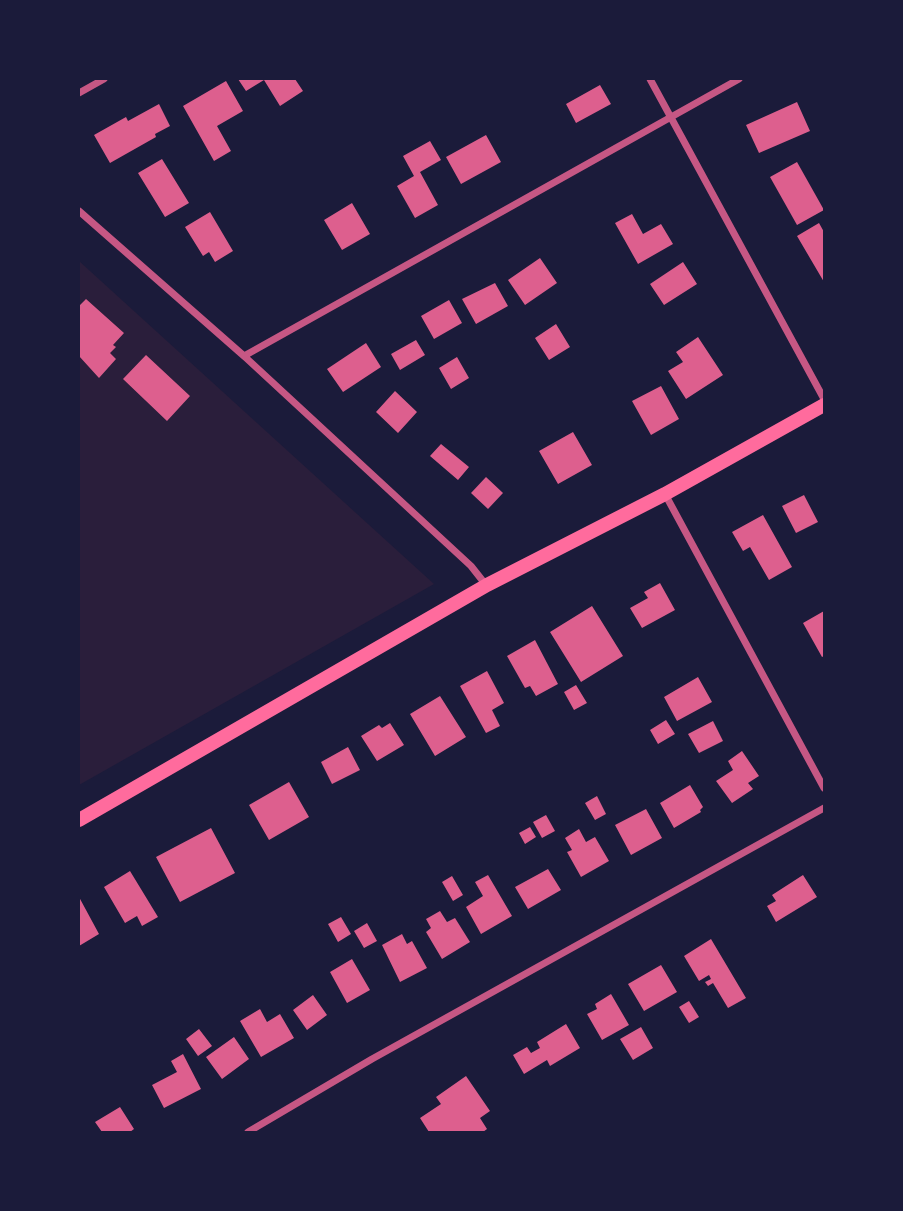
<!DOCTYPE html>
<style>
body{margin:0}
#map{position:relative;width:903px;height:1211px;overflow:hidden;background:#1b1b3a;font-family:Commissioner,sans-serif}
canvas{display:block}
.frame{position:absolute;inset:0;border:80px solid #1b1b3a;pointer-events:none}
</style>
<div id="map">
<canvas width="903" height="1211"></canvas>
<div class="frame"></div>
</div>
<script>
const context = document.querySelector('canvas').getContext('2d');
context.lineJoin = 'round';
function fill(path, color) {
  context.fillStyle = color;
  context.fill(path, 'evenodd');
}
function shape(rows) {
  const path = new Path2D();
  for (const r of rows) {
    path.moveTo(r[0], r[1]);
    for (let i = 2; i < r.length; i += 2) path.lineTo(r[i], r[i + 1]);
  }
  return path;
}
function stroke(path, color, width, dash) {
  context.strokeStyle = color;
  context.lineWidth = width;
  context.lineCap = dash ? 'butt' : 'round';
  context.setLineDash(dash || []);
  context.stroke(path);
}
fill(shape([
 [79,261,434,584,79,785]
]), '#2a1e3b');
fill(shape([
 [238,79,295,79,303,91,280,106,264,80,246,91],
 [226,81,243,111,217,126,231,151,214,161,183,106],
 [600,85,611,104,576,123,566,104],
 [797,102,810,131,759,153,746,125],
 [159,104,170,126,155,134,156,137,110,163,94,135,126,117,128,121],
 [486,135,501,162,461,184,446,157],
 [430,141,441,160,420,172,438,205,415,218,397,186,414,176,403,156],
 [162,159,189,203,165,217,138,173],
 [797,162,824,210,797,225,770,177],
 [352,203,370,234,342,250,324,220],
 [210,212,233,251,215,262,209,252,203,256,185,227],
 [632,214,643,234,661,224,673,244,638,264,615,223],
 [819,223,824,232,824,282,797,236],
 [540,258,557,283,525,305,508,280],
 [683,262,697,284,664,305,650,284],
 [495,283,508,306,476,324,462,299],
 [86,299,124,333,113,345,116,347,110,353,116,359,99,378,79,356,79,306],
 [449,300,462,323,434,339,421,316],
 [556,324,570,347,549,360,535,338],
 [698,337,723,375,686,399,668,371,683,362,676,352],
 [416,340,425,355,400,370,391,354],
 [366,343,381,367,343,392,327,369],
 [146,355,190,396,167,421,123,379],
 [457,357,469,378,451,389,439,368],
 [661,386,679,419,651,435,632,401],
 [395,391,417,412,398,433,376,412],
 [573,432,592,465,558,484,539,451],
 [441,444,469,467,458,480,430,456],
 [486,477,503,493,488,509,471,493],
 [804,495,818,522,796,533,782,506],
 [763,515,792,567,769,580,750,547,743,551,732,532],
 [660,583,675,610,642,628,630,608,648,598,644,592],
 [592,606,623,656,581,682,550,632],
 [824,611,824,656,822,657,803,623],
 [535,640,558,684,536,696,530,686,525,688,507,656],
 [487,671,504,703,492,710,500,726,486,733,460,686],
 [698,677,712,702,677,721,664,697],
 [576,685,587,703,574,710,564,692],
 [440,696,466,737,435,756,410,714],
 [666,720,675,734,658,744,650,730],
 [713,721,723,741,699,753,688,734],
 [390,723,404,745,377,761,361,736,379,725,382,728],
 [348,747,360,770,332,784,321,762],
 [742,751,759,776,748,783,753,789,732,803,716,781,733,770,728,761],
 [289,782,309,817,269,840,249,805],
 [690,785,703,807,700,810,701,812,674,828,660,803],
 [597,796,606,814,595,820,585,803],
 [646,809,662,838,631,855,615,825],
 [546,815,555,831,542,838,533,822],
 [530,827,536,837,525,844,519,833],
 [211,828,235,873,180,902,156,857],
 [579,829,586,842,595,837,609,861,581,877,567,852,572,850,565,838],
 [548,869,561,890,528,909,515,887],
 [130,871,158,917,142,926,137,916,125,923,104,887],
 [488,875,512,916,481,934,466,907,483,896,475,882],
 [803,875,817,897,776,922,767,906,776,901,772,895],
 [452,876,463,895,453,901,442,882],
 [79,897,99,934,79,946],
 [440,911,447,922,455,918,470,942,442,959,426,932,431,928,426,919],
 [341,917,351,934,338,942,328,924],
 [367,923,377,941,364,948,354,931],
 [402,934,407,944,412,941,427,968,400,982,382,945],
 [711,939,746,998,728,1008,713,983,708,986,705,982,711,979,709,975,699,981,684,956],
 [352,959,370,990,347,1003,330,972],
 [661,965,677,992,644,1011,628,984],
 [611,994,629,1025,602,1040,587,1014,597,1009,595,1004],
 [313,995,327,1015,307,1030,293,1010],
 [689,1001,699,1017,689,1023,679,1007],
 [260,1009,267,1022,280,1014,294,1038,261,1057,240,1021],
 [566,1024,580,1048,550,1066,547,1060,524,1074,513,1055,527,1047,531,1053,540,1048,537,1042],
 [641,1027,653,1048,633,1060,620,1039],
 [199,1029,212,1046,198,1056,186,1039],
 [234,1037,249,1059,222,1079,206,1057],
 [183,1054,201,1089,164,1108,152,1085,177,1072,171,1061],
 [466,1076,490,1111,480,1118,487,1129,483,1132,429,1132,420,1118,441,1104,436,1097],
 [120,1107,134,1129,130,1132,102,1132,95,1122]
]), '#dd5f8e');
stroke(shape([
 [650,79,824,399],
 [79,93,104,79],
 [79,211,244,356,471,566,486,585],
 [244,356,739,79],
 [665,494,824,788],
 [248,1132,372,1059,824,808]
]), '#c65784', 7);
stroke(shape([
 [79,820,487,585,665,494,824,405]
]), '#ff6b9d', 14);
</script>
